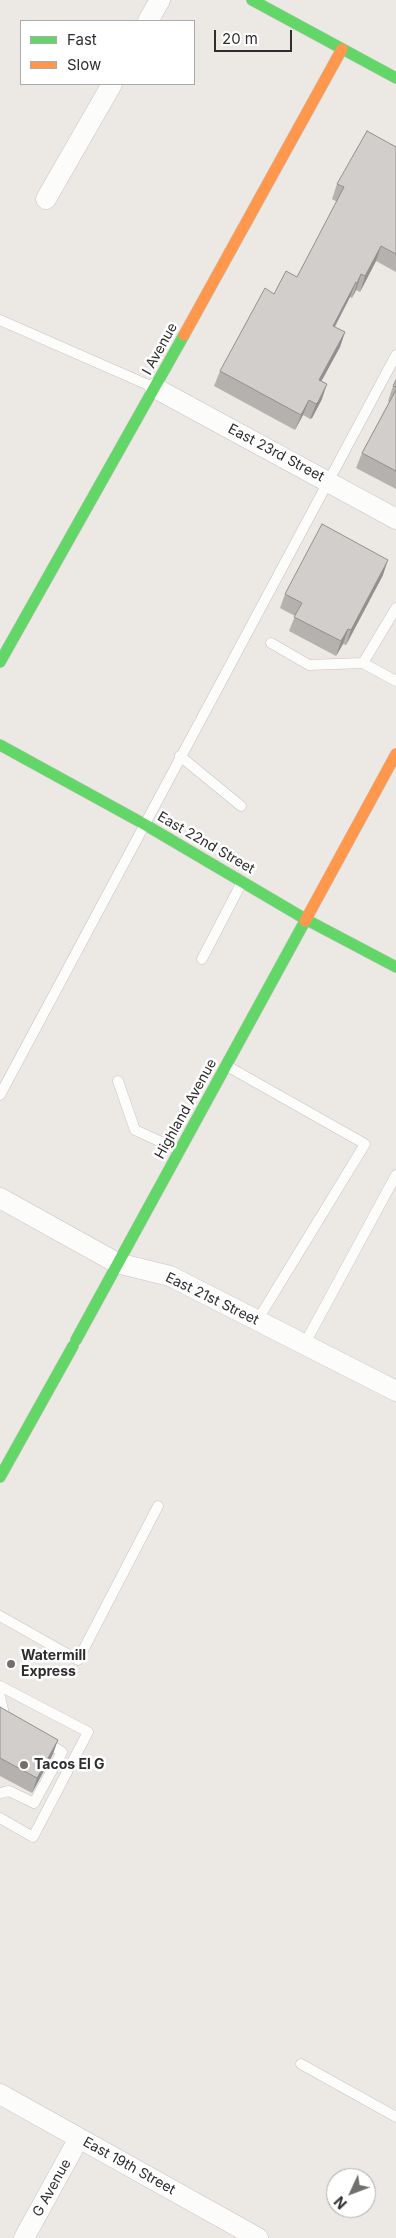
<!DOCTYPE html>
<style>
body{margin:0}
#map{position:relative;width:396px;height:2238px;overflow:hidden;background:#ece8e4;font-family:Inter,sans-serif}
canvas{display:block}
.legend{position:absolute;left:20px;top:20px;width:175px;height:65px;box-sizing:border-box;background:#fff;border:1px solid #ababab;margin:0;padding:6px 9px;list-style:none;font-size:15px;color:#2e2e2e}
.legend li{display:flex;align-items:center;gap:10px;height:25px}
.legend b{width:25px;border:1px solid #ababab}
.north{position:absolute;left:326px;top:2168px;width:50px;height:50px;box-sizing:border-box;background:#fff;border:1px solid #ababab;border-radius:50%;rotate:227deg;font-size:14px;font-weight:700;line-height:20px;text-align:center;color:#2e2e2e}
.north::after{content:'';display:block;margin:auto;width:18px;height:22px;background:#706f6e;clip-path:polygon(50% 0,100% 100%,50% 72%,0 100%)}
.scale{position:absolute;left:214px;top:30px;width:78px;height:22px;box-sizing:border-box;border:2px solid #2e2e2e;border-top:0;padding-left:6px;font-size:15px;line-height:18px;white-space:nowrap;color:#2e2e2e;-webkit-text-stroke:4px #fff;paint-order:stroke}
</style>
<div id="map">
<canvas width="396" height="2238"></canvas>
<ul class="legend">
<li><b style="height:6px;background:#63d668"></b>Fast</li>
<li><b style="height:6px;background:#ff974d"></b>Slow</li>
</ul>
<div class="north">N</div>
<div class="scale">20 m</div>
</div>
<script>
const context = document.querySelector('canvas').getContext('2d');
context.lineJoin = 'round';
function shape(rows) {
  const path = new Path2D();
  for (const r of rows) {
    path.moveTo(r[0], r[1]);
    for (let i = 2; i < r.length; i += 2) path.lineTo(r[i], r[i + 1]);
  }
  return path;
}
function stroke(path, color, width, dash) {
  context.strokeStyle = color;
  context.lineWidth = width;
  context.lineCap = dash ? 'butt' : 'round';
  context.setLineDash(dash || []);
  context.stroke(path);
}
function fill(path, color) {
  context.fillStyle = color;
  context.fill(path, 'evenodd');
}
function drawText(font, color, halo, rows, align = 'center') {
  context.font = font + ' Inter,sans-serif';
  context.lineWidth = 5;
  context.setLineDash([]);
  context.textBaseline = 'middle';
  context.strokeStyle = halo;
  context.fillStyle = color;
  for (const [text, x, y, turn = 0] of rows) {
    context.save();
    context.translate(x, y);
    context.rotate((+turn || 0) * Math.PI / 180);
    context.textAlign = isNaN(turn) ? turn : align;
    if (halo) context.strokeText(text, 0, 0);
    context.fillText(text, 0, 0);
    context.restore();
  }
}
const lane = shape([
 [0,320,155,388],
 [271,643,309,665,363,663,396,608],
 [363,663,396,681],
 [180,756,241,806],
 [202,959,242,882],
 [227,1066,365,1144,257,1321],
 [118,1081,135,1130,179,1150],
 [0,1095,396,355],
 [304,1345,396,1175],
 [0,1616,78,1660,158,1506],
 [0,1686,88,1732,33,1837,0,1818],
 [0,1697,5,1718,8,1720],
 [0,1793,9,1791,34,1803,62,1752,44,1741],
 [301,2064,396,2117]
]);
const street = shape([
 [148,21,160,0],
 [46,199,112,84],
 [155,388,396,519],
 [0,1198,117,1263,170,1276,396,1391],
 [0,2094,258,2238],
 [24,2238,79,2138]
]);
const fast = shape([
 [252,0,396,78],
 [0,662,184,335],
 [0,745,144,824,307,920,396,967],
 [76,1340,305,921],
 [0,1477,73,1346]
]);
const slow = shape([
 [184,335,342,49],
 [305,921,396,754]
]);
stroke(lane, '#c5c4c5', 11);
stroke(street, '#c5c4c5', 21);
stroke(fast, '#c5c4c5', 12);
stroke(slow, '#c5c4c5', 12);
stroke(lane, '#fcfcfb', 10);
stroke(street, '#fcfcfb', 20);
stroke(fast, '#63d668', 11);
stroke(slow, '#ff974d', 11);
fill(shape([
 [396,147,396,272,376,261,360,292,356,290,352,298,350,297,335,327,345,332,340,347,321,381,322,399,312,418,310,419,303,415,295,430,214,386,220,371,274,294,297,277,337,202,332,199,337,184],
 [396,380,396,489,356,468,362,453,389,402,388,401,393,386],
 [383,575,346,645,343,644,336,656,289,631,295,616,280,608,285,594],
 [0,1707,53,1754,32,1793,0,1776]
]), '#b4b1af');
fill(shape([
 [381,246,376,261,360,292,365,276],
 [361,274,356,290,352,298,357,283],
 [356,282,350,297,327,341,333,326],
 [345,332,340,347,314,395,319,380],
 [327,384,322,399,312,418,310,419,316,404],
 [309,400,303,415,295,430,301,415],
 [388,560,383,575,346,645,351,630],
 [348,629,343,644,336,656,341,641],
 [58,1740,53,1754,32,1793,37,1778]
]), '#92908e');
const building = shape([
 [367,131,396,147,396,254,381,246,365,276,361,274,357,283,356,282,333,326,345,332,319,380,327,384,318,402,316,404,309,400,301,415,220,371,265,288,274,294,286,271,297,277,344,187,337,184,367,131],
 [396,380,396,387,393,386,396,380],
 [396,390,396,471,362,453,396,390],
 [322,524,388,560,351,630,348,629,341,641,294,617,302,603,285,594,322,524],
 [0,1707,58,1740,37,1778,0,1758,0,1707]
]);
fill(building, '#d1cecb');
stroke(building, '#92908e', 1);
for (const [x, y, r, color] of [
 [11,1664,5,"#706f6e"],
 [24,1765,5,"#706f6e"]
]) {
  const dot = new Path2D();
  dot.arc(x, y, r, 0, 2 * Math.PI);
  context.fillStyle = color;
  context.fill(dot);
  stroke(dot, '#fff', 2);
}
drawText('14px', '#2e2e2e', '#fff', [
 ["I Avenue",160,349,-61],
 ["East 23rd Street",276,453,28],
 ["East 22nd Street",206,843,30],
 ["Highland Avenue",186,1109,-61],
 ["East 21st Street",212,1299,26],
 ["East 19th Street",129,2166,29],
 ["G Avenue",52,2188,-61]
]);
drawText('bold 14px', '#2e2e2e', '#fff', [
 ["Watermill",21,1656],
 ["Express",21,1672],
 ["Tacos El G",34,1765]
], 'left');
</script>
